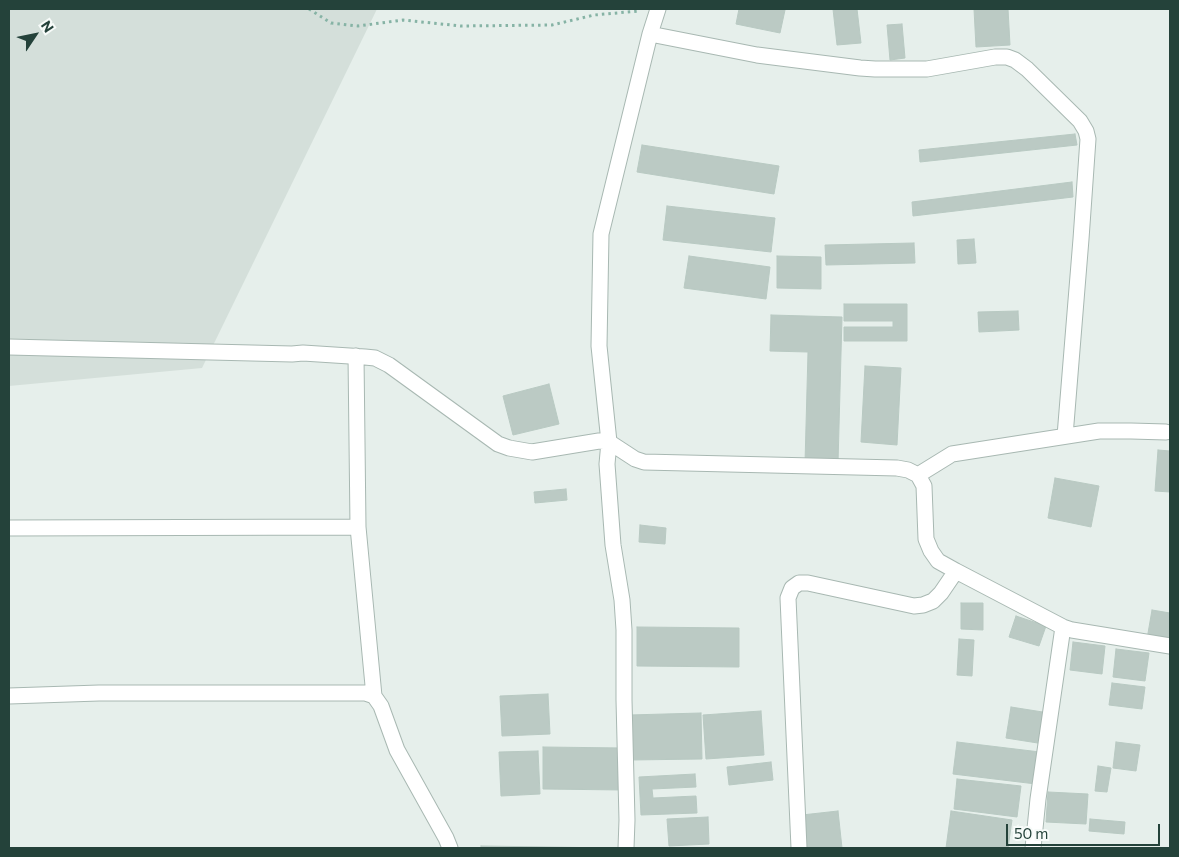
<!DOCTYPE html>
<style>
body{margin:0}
#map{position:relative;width:1179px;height:857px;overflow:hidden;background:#e6efeb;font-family:Commissioner,sans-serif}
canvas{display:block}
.frame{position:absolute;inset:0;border:10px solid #24423a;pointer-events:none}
.north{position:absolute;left:10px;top:10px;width:50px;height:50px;-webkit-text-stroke:4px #f7fbf9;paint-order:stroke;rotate:56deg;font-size:14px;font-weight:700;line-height:20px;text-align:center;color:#24423a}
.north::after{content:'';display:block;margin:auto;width:18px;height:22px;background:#24423a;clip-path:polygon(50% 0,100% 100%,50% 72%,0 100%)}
.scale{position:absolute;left:1006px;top:824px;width:154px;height:22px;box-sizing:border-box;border:2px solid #24423a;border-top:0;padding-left:6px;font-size:15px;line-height:18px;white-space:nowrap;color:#24423a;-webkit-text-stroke:4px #f7fbf9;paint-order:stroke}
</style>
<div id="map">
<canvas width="1179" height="857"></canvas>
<div class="frame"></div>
<div class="north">N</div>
<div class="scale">50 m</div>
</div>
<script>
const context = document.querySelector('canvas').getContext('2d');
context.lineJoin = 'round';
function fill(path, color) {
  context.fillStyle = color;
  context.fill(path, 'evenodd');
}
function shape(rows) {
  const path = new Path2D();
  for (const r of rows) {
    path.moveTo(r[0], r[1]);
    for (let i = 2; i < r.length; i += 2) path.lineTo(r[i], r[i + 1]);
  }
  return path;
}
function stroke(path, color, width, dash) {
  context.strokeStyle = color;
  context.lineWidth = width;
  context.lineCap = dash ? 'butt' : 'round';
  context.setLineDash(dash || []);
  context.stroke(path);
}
fill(shape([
 [9,9,377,9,202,368,9,386]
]), '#d4dfda');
const building = shape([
 [739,9,779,9,785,10,780,33,736,24,739,9],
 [833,9,857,9,861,43,837,45,833,9],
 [974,9,1008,9,1010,45,976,47,974,9],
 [902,24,905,58,890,60,887,25,902,24],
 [1075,134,1077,145,920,162,919,150,1075,134],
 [642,145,779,166,774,194,637,172,642,145],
 [1072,182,1073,197,913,216,912,202,1072,182],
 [667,206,775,218,771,252,663,240,667,206],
 [974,239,976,263,958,264,957,240,974,239],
 [914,243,915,263,826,265,825,245,914,243],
 [689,256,770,267,766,299,684,288,689,256],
 [777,256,821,257,821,289,777,288,777,256],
 [844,304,907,304,907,341,844,341,844,327,893,327,893,321,844,321,844,304],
 [1018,311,1019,330,979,332,978,312,1018,311],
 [771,315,842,317,838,463,805,463,808,352,770,351,771,315],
 [865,366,901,368,897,445,861,442,865,366],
 [549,384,559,424,513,435,503,396,549,384],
 [1158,450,1170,451,1170,492,1155,491,1158,450],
 [1055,478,1099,486,1091,527,1048,518,1055,478],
 [566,489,567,500,535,503,534,492,566,489],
 [640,525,666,528,665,544,639,542,640,525],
 [961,603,983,603,983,630,961,629,961,603],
 [1152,610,1170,613,1170,643,1147,639,1152,610],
 [1016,616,1046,626,1039,646,1009,637,1016,616],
 [637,627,739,628,739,667,637,666,637,627],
 [959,639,974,640,972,676,957,675,959,639],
 [1073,642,1105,646,1102,674,1070,670,1073,642],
 [1116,649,1149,653,1145,681,1113,677,1116,649],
 [1112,683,1145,687,1142,709,1109,705,1112,683],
 [548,694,550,734,502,736,500,696,548,694],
 [1011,707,1049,713,1044,744,1006,738,1011,707],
 [761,711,764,755,706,759,703,715,761,711],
 [701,713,702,759,630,760,629,715,701,713],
 [957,742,1040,752,1036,784,953,774,957,742],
 [1116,742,1140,745,1136,771,1113,768,1116,742],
 [543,747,623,748,623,790,543,789,543,747],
 [538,751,540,794,501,796,499,752,538,751],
 [771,762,773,780,729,785,727,767,771,762],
 [1098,766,1111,768,1107,792,1095,791,1098,766],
 [695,774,696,787,652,789,653,798,696,796,697,813,641,815,639,777,695,774],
 [957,779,1021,786,1017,817,954,809,957,779],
 [1048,792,1088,794,1086,824,1046,822,1048,792],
 [838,811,842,848,806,848,802,815,838,811],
 [951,811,1012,820,1008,848,946,848,951,811],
 [708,817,709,844,669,846,667,819,708,817],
 [1090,819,1125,822,1124,834,1089,831,1090,819],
 [481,846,614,848,481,848,481,846]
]);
fill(building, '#bbcac4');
stroke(building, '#b8c9c2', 1);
const minor = shape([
 [650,34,757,55,860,68,875,69,927,69,995,57,1007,57,1015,60,1027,69,1080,121,1086,131,1088,139,1081,239,1065,436],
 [9,347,292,354,303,353,365,357,375,358,389,365,498,444,509,448,532,452,599,441,609,442,635,459,644,462,897,468,908,470,918,475,924,486,926,539,931,551,938,561,956,571,1063,627,1072,630,1170,646],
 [356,356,358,527,374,696],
 [918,475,952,454,1099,431,1131,431,1166,432],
 [9,528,358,527],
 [9,696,99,693,365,693,374,696,381,706,397,750,446,838,450,848],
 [626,848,627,820,624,700,624,630,622,600,613,545,607,464,609,442,599,346,601,234,650,34,658,9],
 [799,848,788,598,792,588,799,583,808,583,914,606,923,605,933,601,941,593,956,571],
 [1033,848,1038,799,1063,627]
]);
stroke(minor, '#a8b8b2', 17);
stroke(shape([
 [309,9,331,23,358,26,403,20,461,26,552,25,594,15,639,11]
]), '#86b3a5', 3, [2.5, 4]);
stroke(minor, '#fff', 15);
</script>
